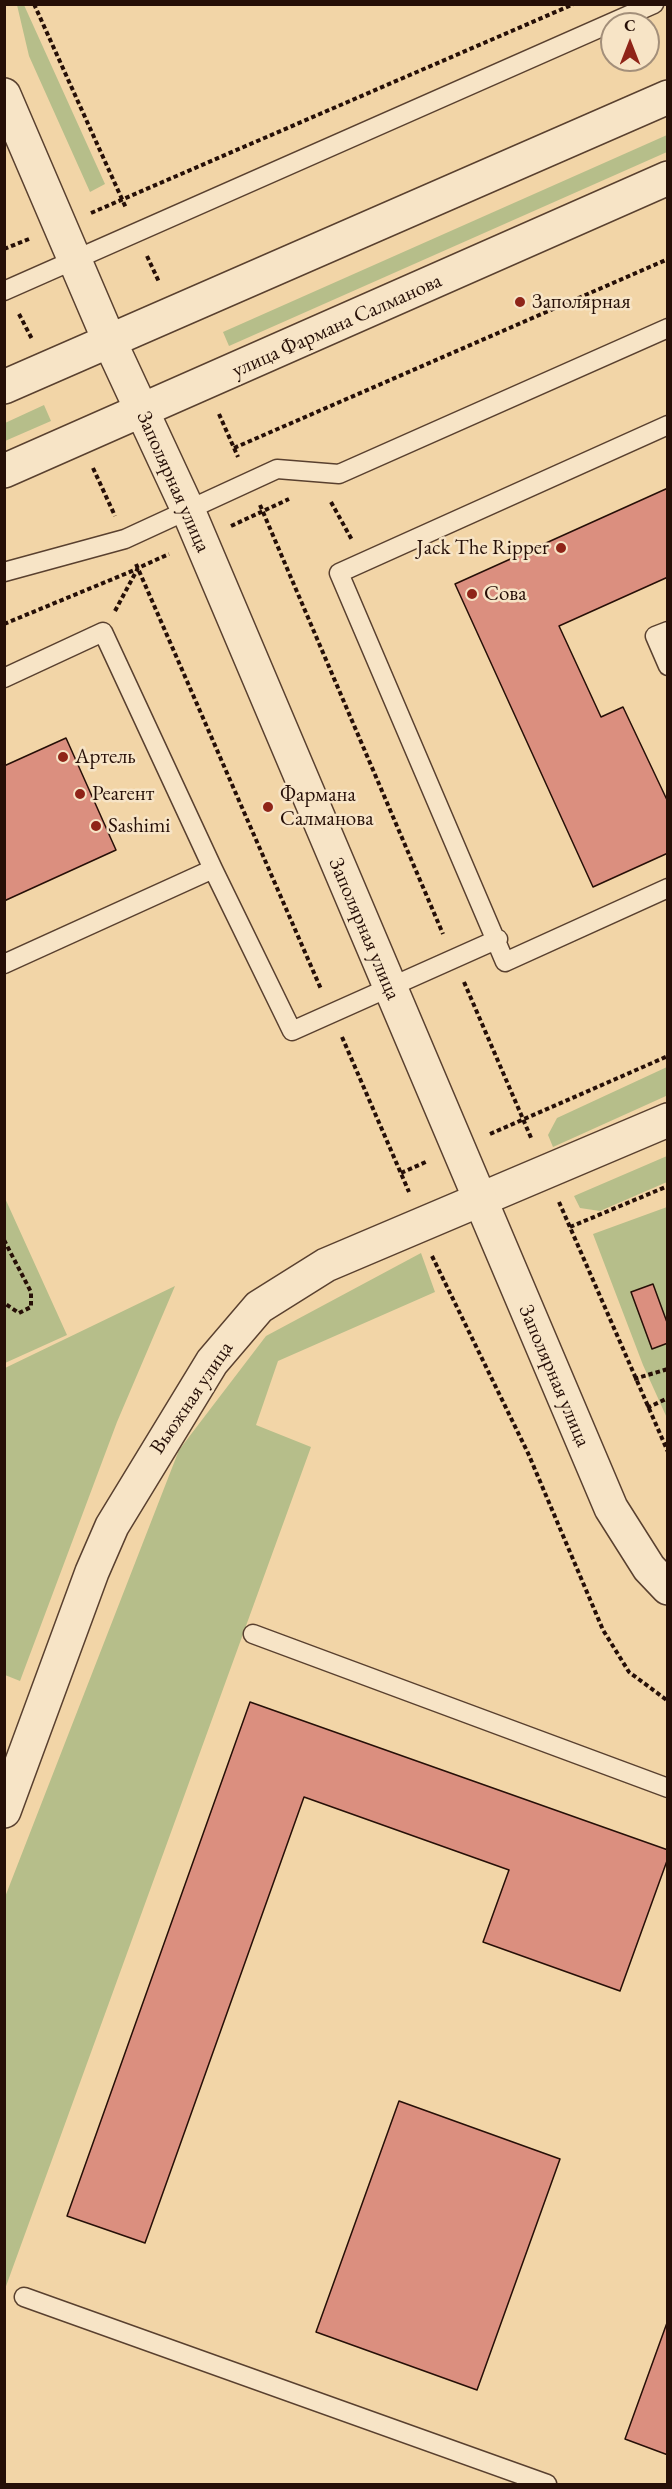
<!DOCTYPE html>
<meta charset="utf-8">
<style>
body{margin:0}
#map{position:relative;width:672px;height:2489px;overflow:hidden;background:#f2d5a7;font-family:"EB Garamond",serif}
canvas{display:block}
.frame{position:absolute;inset:0;border:6px solid #260f07;pointer-events:none}
.north{position:absolute;left:600px;top:12px;width:60px;height:60px;box-sizing:border-box;background:#f7e4c6;border:2px solid #a38f7a;border-radius:50%;rotate:0deg;font-size:16px;font-weight:700;line-height:24px;text-align:center;color:#260f07}
.north::after{content:'';display:block;margin:auto;width:21px;height:27px;background:#8f2418;clip-path:polygon(50% 0,100% 100%,50% 72%,0 100%)}
</style>
<div id="map">
<canvas width="672" height="2489"></canvas>
<div class="frame"></div>
<div class="north">С</div>
</div>
<script>
const context = document.querySelector('canvas').getContext('2d');
context.lineJoin = 'round';
function fill(path, color) {
  context.fillStyle = color;
  context.fill(path, 'evenodd');
}
function shape(rows) {
  const path = new Path2D();
  for (const r of rows) {
    path.moveTo(r[0], r[1]);
    for (let i = 2; i < r.length; i += 2) path.lineTo(r[i], r[i + 1]);
  }
  return path;
}
function stroke(path, color, width, dash) {
  context.strokeStyle = color;
  context.lineWidth = width;
  context.lineCap = dash ? 'butt' : 'round';
  context.setLineDash(dash || []);
  context.stroke(path);
}
function drawText(font, color, halo, rows, align = 'center') {
  context.font = font + ' "EB Garamond",serif';
  context.lineWidth = 5;
  context.setLineDash([]);
  context.textBaseline = 'middle';
  context.strokeStyle = halo;
  context.fillStyle = color;
  for (const [text, x, y, turn = 0] of rows) {
    context.save();
    context.translate(x, y);
    context.rotate((+turn || 0) * Math.PI / 180);
    context.textAlign = isNaN(turn) ? turn : align;
    if (halo) context.strokeText(text, 0, 0);
    context.fillText(text, 0, 0);
    context.restore();
  }
}
fill(shape([
 [17,5,24,5,105,184,90,192,29,56],
 [667,135,667,152,229,346,223,332],
 [44,405,51,421,5,441,5,423],
 [667,1067,666,1096,553,1147,548,1135,557,1118],
 [667,1156,667,1182,600,1211,580,1208,574,1196],
 [4,1196,67,1335,5,1363,4,1363],
 [667,1207,667,1418,643,1365,593,1234],
 [421,1253,435,1292,278,1361,256,1425,311,1447,5,2289,5,1897,179,1450,266,1336],
 [175,1286,117,1422,20,1681,5,1675,5,1368]
]), '#b6be8a');
const building = shape([
 [668,488,668,577,559,626,601,717,623,707,668,802,668,853,593,887,455,584,668,488],
 [66,738,116,850,4,901,4,766,66,738],
 [653,1284,668,1325,668,1343,652,1349,631,1292,653,1284],
 [250,1702,668,1850,668,1858,620,1991,483,1942,509,1870,304,1797,145,2243,67,2216,250,1702],
 [399,2101,560,2159,477,2390,316,2332,399,2101],
 [668,2320,668,2455,625,2439,668,2320]
]);
fill(building, '#db8f7f');
stroke(building, '#260f07', 1.5);
const service = shape([
 [4,291,654,4],
 [668,425,339,573,505,962,668,888],
 [4,572,125,539,277,469,339,474,668,328],
 [668,631,655,636,668,666],
 [4,678,103,632,213,869,292,1031,498,939],
 [4,964,213,869],
 [253,1634,668,1788],
 [24,2297,547,2484]
]);
const minor = shape([
 [4,1811,92,1572,112,1526,212,1362,259,1307,326,1265,668,1120]
]);
const tertiary = shape([
 [4,95,109,340,188,510,611,1508,649,1568,668,1588],
 [4,387,668,97],
 [4,471,668,178]
]);
stroke(service, '#59402f', 21);
stroke(minor, '#59402f', 36);
stroke(tertiary, '#59402f', 36);
stroke(shape([
 [34,4,126,208],
 [91,213,574,4],
 [4,249,29,239],
 [147,256,159,282],
 [19,314,32,339],
 [219,414,238,457],
 [234,448,668,259],
 [93,468,115,516],
 [331,502,352,540],
 [260,505,443,934],
 [231,526,289,499],
 [136,564,321,989],
 [115,611,138,568,169,554],
 [4,624,137,569],
 [464,982,532,1140],
 [342,1037,409,1192],
 [490,1134,668,1056],
 [401,1173,428,1161],
 [559,1202,668,1452],
 [570,1227,668,1186],
 [4,1240,31,1292,31,1307,19,1313,4,1303],
 [432,1256,528,1453,603,1630,629,1672,668,1701],
 [634,1379,668,1369],
 [647,1408,668,1398]
]), '#260f07', 4, [4.5, 3]);
stroke(service, '#f7e4c6', 18);
stroke(minor, '#f7e4c6', 33);
stroke(tertiary, '#f7e4c6', 33);
for (const [x, y, r, color] of [
 [520,302,6,"#8f2418"],
 [561,548,6,"#8f2418"],
 [472,594,6,"#8f2418"],
 [63,757,6,"#8f2418"],
 [80,794,6,"#8f2418"],
 [268,807,6,"#8f2418"],
 [96,826,6,"#8f2418"]
]) {
  const dot = new Path2D();
  dot.arc(x, y, r, 0, 2 * Math.PI);
  context.fillStyle = color;
  context.fill(dot);
  stroke(dot, '#f7e4c6', 2);
}
drawText('21px', '#260f07', '#f7e4c6', [
 ["Заполярная",532,302],
 ["Jack The Ripper",549,548,"right"],
 ["Сова",484,594],
 ["Артель",75,757],
 ["Реагент",92,794],
 ["Фармана",280,795],
 ["Салманова",280,819],
 ["Sashimi",108,826]
], 'left');
drawText('21px', '#260f07', '#f7e4c6', [
 ["улица Фармана Салманова",337,326,-24],
 ["Заполярная улица",173,482,66],
 ["Заполярная улица",364,929,67],
 ["Заполярная улица",554,1376,67],
 ["Вьюжная улица",192,1398,-56]
]);
</script>
